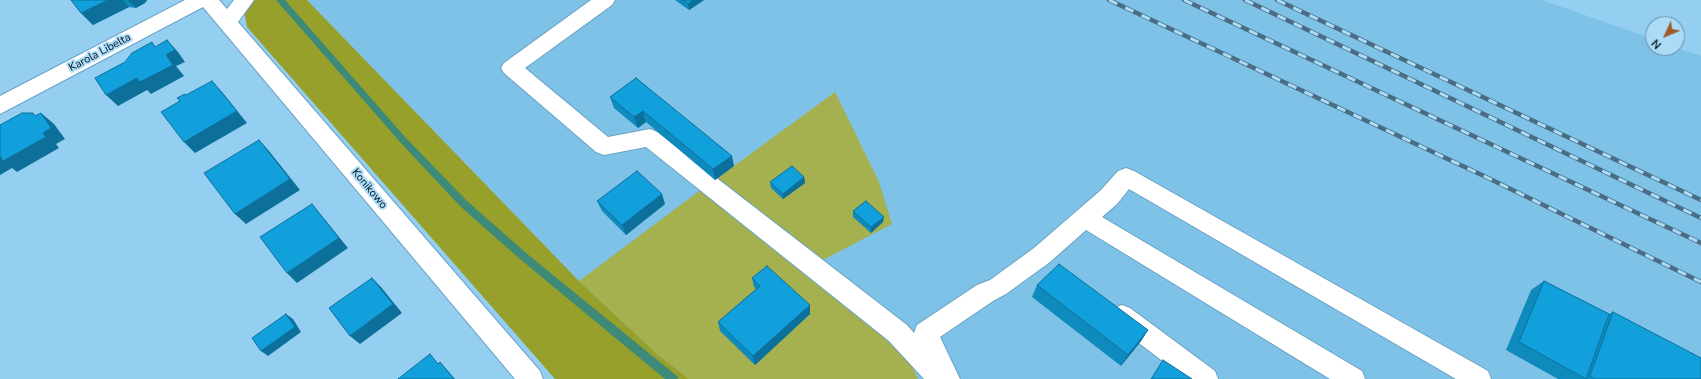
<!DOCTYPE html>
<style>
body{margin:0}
#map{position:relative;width:1701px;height:379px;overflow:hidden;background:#94cff2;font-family:"Nunito Sans",sans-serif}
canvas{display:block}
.north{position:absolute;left:1645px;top:16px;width:40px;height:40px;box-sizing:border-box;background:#acdbf7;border:1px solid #678aa0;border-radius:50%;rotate:226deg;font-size:11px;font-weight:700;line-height:16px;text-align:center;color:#00111d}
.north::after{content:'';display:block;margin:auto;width:14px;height:18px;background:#9e5b29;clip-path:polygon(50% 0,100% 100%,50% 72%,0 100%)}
</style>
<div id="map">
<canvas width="1701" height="379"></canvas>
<div class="north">N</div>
</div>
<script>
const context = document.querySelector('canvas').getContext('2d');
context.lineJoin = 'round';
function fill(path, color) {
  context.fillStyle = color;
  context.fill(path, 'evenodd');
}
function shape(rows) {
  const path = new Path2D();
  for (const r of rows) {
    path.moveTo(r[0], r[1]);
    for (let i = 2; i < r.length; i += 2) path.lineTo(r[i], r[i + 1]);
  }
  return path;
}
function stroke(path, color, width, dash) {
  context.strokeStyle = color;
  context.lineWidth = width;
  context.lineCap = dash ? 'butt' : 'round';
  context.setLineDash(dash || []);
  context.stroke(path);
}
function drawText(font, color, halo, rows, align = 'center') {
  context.font = font + ' "Nunito Sans",sans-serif';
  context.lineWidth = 4;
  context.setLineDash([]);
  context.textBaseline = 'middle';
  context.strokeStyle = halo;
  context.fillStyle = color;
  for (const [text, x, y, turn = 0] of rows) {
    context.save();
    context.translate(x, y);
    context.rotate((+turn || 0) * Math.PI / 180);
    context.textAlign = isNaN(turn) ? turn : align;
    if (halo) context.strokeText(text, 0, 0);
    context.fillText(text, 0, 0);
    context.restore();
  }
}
fill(shape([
 [307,0,1542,0,1653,39,1653,48,1677,48,1701,56,1701,379,918,379,911,364,806,271,835,92,579,281]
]), '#7fc2e8');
fill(shape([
 [835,92,879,182,892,224,821,261,715,180],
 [702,189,890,336,911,364,918,379,689,379,657,354,579,281]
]), '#a5b04e');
fill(shape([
 [249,0,307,0,579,281,657,354,689,379,555,379,247,27,244,11]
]), '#96a02a');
fill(shape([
 [276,0,285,0,406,138,467,201,526,253,677,376,678,379,665,379,520,259,461,207,400,142,276,0]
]), '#3c8a77');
const minor = shape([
 [185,0,219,0,227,9,234,0,254,0,238,22,540,371,543,379,515,379,203,7,0,114,0,96,185,0],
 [591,0,615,0,612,5,525,68,608,137,650,129,657,132,907,325,914,333,917,325,977,285,990,280,1034,248,1101,190,1118,171,1126,168,1134,171,1488,371,1491,379,1456,379,1129,189,1117,204,1102,217,1362,371,1365,379,1330,379,1086,230,1050,262,1006,294,993,301,940,337,960,379,924,379,889,341,646,147,604,155,596,152,504,73,501,68,504,63,591,0],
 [1122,305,1130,308,1215,371,1218,379,1186,379,1114,324,1110,316,1114,308,1122,305]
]);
stroke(minor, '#69a2c4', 2);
fill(minor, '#fff');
const rail = shape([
 [1109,0,1484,176,1701,282],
 [1184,0,1701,243],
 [1245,0,1701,218],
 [1277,0,1701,200]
]);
stroke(rail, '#486d84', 4.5);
stroke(rail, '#acdbf7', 3, [9]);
fill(shape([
 [71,0,147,0,145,3,136,8,129,7,93,25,81,13],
 [675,0,704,0,689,10],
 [636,78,734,166,715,180,646,122,638,128,614,108,610,97],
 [804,177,805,183,783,199,771,188,770,182],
 [597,201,665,204,626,235,602,211],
 [853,211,883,222,871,233,853,217],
 [752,278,810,314,755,365,720,331,718,322,756,289,754,287],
 [1544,281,1609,314,1613,312,1701,379,1558,379,1506,350,1531,290],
 [1037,285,1148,330,1141,341,1121,366,1032,297]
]), '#0f8abd');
fill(shape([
 [108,0,123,0,129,7,93,25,81,13],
 [128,0,147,0,145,3,136,8],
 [693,0,704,0,689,10,688,4],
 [167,40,178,52,185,62,176,66,184,76,151,94,147,90,118,106,106,95,166,55],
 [212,81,222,92,247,123,195,153,184,142],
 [643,111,646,122,638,128,634,117],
 [41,113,54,124,65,139,56,144,59,148,17,172,12,168,0,175,0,156,43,133],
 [259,140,269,151,300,190,246,224,235,214],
 [732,156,734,166,715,180,713,169],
 [804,177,805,183,783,199,783,194],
 [662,194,665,204,626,235,622,225],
 [312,204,348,248,297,283,287,273],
 [884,217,883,222,871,233,871,227],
 [372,278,381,287,402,313,360,344,350,336],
 [810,305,810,314,755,365,753,356],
 [286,314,293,319,301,332,268,356,261,351],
 [1148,330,1141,341,1121,366,1128,355],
 [440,362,448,371,455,379,454,379]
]), '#0c709a');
const building = shape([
 [71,0,108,0,81,13,71,0],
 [683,0,693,0,688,4,683,0],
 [167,40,175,50,166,55,173,65,140,82,137,78,106,95,95,78,125,62,132,53,152,42,155,47,167,40],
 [636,78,732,156,713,169,643,111,634,117,610,97,636,78],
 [212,81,237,111,184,142,161,112,180,101,177,98,185,94,186,95,212,81],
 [22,113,33,113,35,116,41,113,51,128,43,133,46,137,3,161,0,156,0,125,22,113],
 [259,140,290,179,235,214,204,173,259,140],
 [792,166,804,177,783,194,770,182,792,166],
 [637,171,662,194,622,225,597,201,637,171],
 [866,201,884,217,871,227,853,211,866,201],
 [312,204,339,238,287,273,260,237,312,204],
 [1059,264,1148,330,1128,355,1037,285,1059,264],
 [767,266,810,305,753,356,718,322,760,286,752,278,767,266],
 [372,278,393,304,350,336,329,308,372,278],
 [1544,281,1609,314,1586,379,1519,342,1544,281],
 [1613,312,1701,358,1701,379,1594,379,1590,376,1613,312],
 [286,314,295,327,261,351,252,338,286,314],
 [430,354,438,364,440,362,454,379,398,379,430,354],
 [1163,360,1192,379,1151,379,1163,360]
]);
fill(building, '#11a0dc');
stroke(building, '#0c709a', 1);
drawText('11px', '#00111d', '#acdbf7', [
 ["Karola Libelta",100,53,-28],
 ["Konikowo",369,189,50]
]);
</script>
